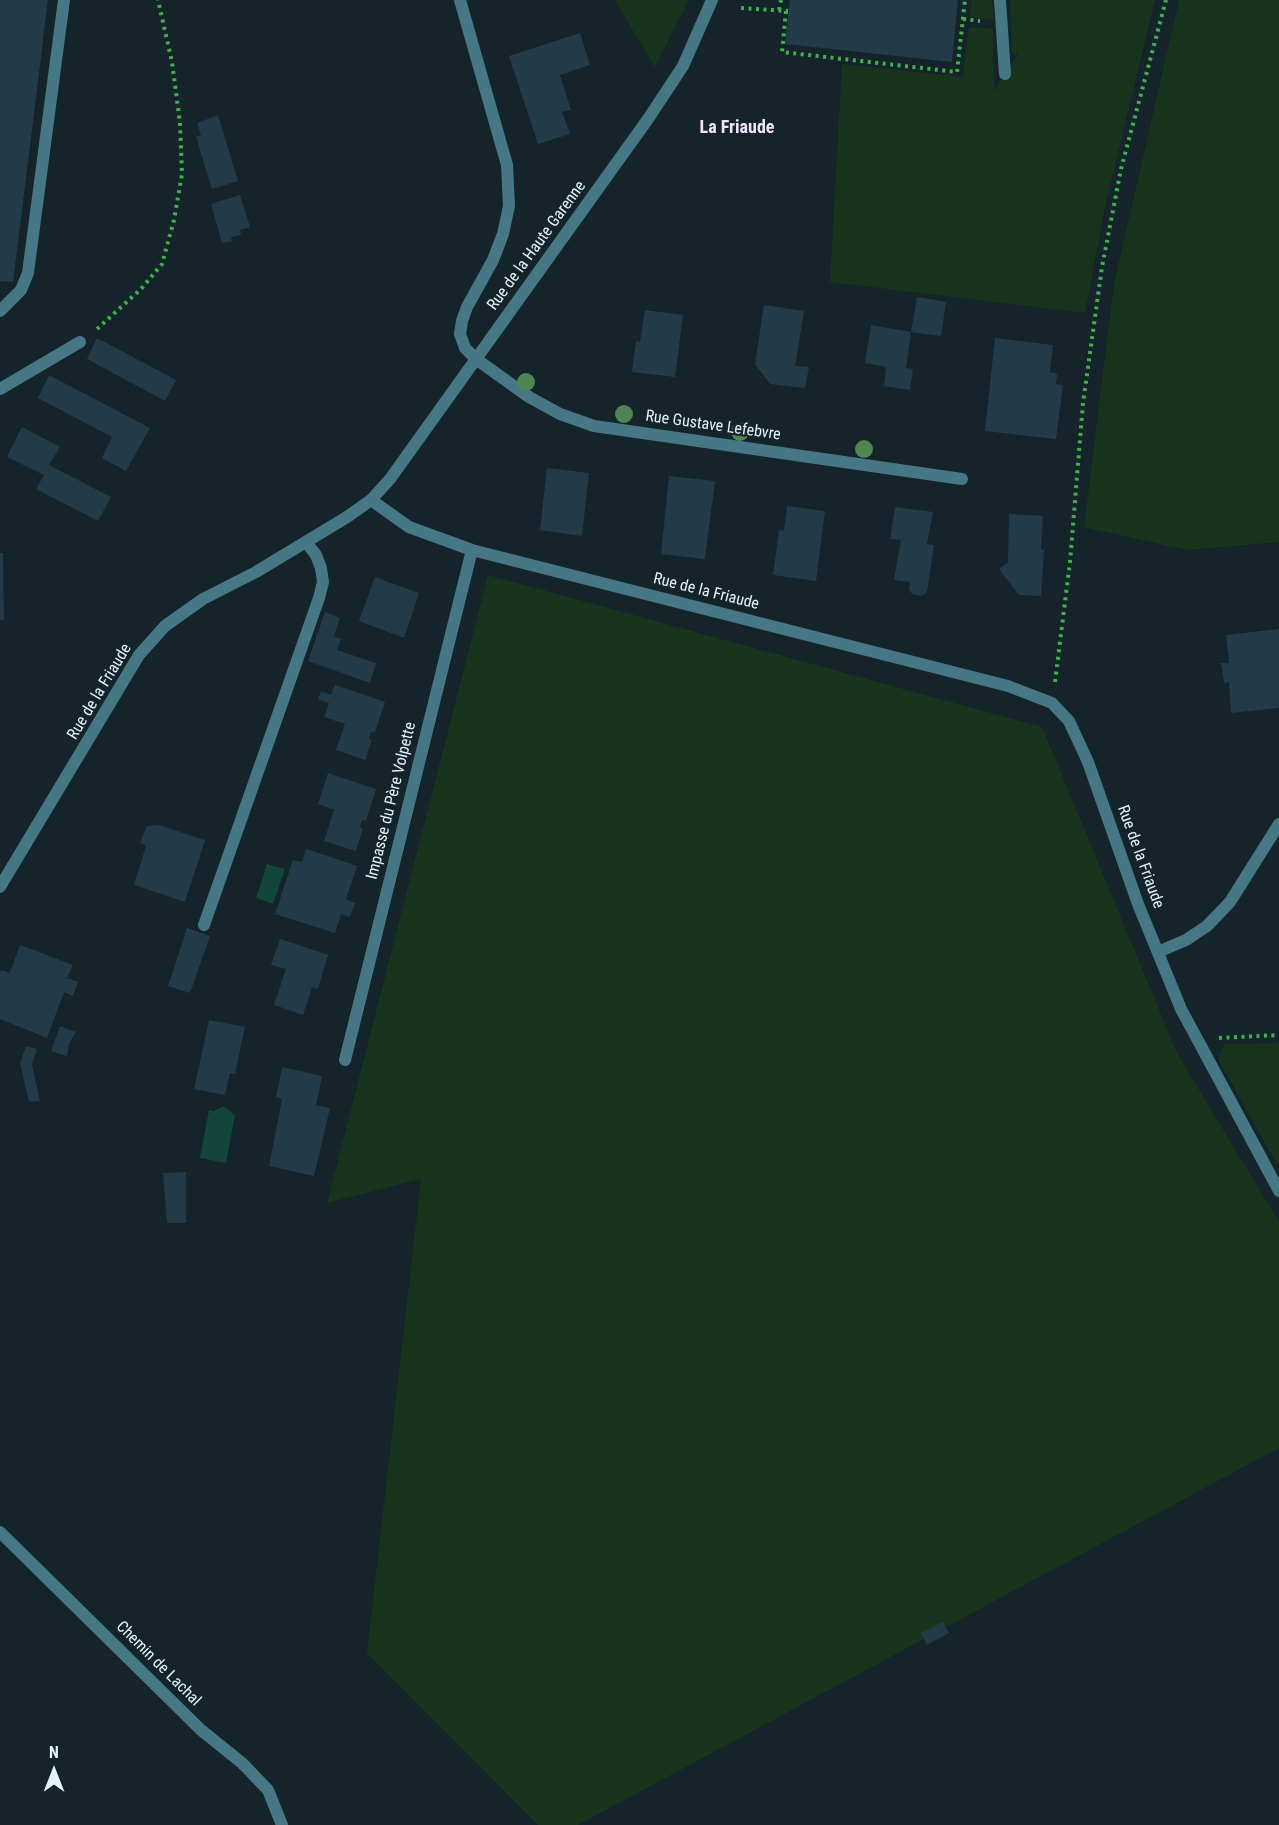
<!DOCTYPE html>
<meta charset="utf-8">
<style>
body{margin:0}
#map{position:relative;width:1279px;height:1825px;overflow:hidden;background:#15232a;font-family:"Roboto Condensed",sans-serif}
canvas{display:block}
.north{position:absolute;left:24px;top:1741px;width:60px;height:60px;-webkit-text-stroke:4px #15232a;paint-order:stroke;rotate:0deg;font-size:16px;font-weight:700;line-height:24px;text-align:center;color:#e1f4fc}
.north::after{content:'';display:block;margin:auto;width:21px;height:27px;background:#e1f4fc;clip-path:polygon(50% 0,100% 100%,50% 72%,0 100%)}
</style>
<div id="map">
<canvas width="1279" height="1825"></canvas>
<div class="north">N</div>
</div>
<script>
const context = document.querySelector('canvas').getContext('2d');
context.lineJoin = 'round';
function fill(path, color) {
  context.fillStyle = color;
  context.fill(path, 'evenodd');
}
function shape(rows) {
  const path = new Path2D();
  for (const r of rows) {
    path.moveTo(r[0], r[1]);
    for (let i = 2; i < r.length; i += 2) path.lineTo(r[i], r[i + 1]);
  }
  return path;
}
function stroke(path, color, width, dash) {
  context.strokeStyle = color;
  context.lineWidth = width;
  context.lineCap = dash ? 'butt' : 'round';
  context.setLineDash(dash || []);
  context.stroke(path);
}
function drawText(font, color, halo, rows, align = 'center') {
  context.font = font + ' "Roboto Condensed",sans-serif';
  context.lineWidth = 4.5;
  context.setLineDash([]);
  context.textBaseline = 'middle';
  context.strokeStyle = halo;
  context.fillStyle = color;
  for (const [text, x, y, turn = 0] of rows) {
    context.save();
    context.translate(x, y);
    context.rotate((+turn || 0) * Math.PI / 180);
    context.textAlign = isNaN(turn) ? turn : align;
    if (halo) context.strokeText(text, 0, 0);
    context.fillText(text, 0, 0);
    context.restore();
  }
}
fill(shape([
 [615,0,689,0,655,67,615,1],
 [972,0,992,0,994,19,969,17],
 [1010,0,1155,0,1105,207,1085,313,830,282,842,64,963,77,969,27,993,29,994,91,1018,53,1012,53],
 [1179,0,1279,0,1279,542,1187,550,1084,527,1114,284],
 [488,575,1042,727,1177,1053,1279,1222,1279,1448,578,1825,538,1825,367,1653,421,1179,327,1203],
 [1279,1043,1279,1168,1218,1059,1224,1044]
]), '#18341c');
fill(shape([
 [267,864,285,869,273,904,256,898],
 [223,1106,235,1115,226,1163,200,1158,209,1110,214,1111]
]), '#12463b');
fill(shape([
 [0,0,48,0,13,282,0,281],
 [790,0,958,0,952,62,785,44],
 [580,33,590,65,560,75,571,110,562,112,570,134,538,144,509,56],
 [218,115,238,181,212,189,196,137,201,135,197,123],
 [240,195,250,227,240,230,241,235,231,237,232,241,222,243,211,204],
 [917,297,946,302,941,336,911,332,906,368,913,369,910,390,884,386,886,367,865,363,871,325,911,332],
 [764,305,804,311,795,366,809,367,805,388,770,384,755,364],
 [645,310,683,315,675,377,632,372,636,341,640,342],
 [97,338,176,380,165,401,87,359],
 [995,338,1053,345,1050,372,1057,374,1056,384,1063,385,1056,439,985,431],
 [49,375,150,428,126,471,102,458,112,437,38,398],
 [22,427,60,447,49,465,111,497,98,521,36,489,44,475,7,457],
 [547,468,589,473,582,536,540,530],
 [669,476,715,481,705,559,661,554],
 [787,506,825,511,816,581,773,575,779,530,784,531],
 [895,507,933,512,927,544,934,545,927,592,922,596,912,594,909,589,910,582,894,580,901,540,890,539],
 [1009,514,1043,516,1041,549,1044,550,1041,596,1019,595,999,569,1008,562],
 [0,553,3,553,4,620,0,620],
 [375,577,419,593,404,638,359,621],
 [325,612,340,618,334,636,341,639,337,650,376,663,370,683,308,661],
 [1279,629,1279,708,1231,713,1229,682,1224,683,1221,663,1229,663,1226,635],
 [335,685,385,702,375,732,371,732,369,739,372,740,365,760,336,750,345,724,324,717,329,703,318,699,321,691,331,695],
 [328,773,376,789,366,821,362,820,360,827,363,828,356,851,324,841,334,810,318,804],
 [159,825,205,840,185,902,134,885,146,846,140,842,147,826],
 [306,849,357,866,346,899,355,903,350,917,341,914,335,933,275,914,293,860,302,862],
 [187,928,210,936,190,993,168,986],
 [280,939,328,955,318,989,312,987,303,1015,274,1005,286,969,271,965],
 [20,945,73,965,67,978,78,982,73,996,64,992,47,1038,0,1019,0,973,1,970,10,973],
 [209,1020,245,1027,235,1074,230,1073,225,1095,194,1089],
 [60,1026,76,1032,69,1044,67,1056,51,1051],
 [26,1046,37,1049,32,1065,40,1101,29,1102,20,1063],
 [282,1067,322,1076,316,1105,330,1108,314,1176,269,1166,282,1099,276,1097],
 [186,1172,186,1223,167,1223,163,1173],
 [943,1622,949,1633,927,1645,921,1633]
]), '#233b49');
stroke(shape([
 [741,8,788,11],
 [779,10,781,0],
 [786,11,782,52,957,72,965,0],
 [963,19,980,21],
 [97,329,141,289,162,264,174,220,182,174,180,123,172,62,158,0],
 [1055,682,1070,562,1083,403,1102,267,1121,169,1166,0],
 [1219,1038,1279,1035]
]), '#40b14b', 4, [3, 4.5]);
stroke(shape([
 [460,0,507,165,509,206,503,234,493,260,467,307,462,321,460,334,465,348,476,359],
 [1000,0,1005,74],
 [0,311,21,290,28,273,64,0],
 [0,389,80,342],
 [204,925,319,598,323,582,321,568,316,555,306,542],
 [1158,952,1186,940,1207,926,1230,902,1279,824]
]), '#457784', 12);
stroke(shape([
 [476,359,529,397,560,414,594,426,962,479],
 [371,500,409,527,472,550,1008,686,1052,703,1069,721,1088,762,1138,904,1181,1009,1279,1191],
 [0,887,139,655,165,626,203,599,256,572,347,517,371,500,390,479,648,119,683,66,712,0],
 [345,1060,472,550],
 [0,1532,201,1730,242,1763,268,1790,282,1825]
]), '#457784', 12);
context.fillStyle = '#4e8553';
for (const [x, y] of [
 [526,382],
 [624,414],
 [740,432],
 [864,449]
]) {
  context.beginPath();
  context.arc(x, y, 9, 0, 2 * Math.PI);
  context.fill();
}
drawText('16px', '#e1f4fc', '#15232a', [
 ["Rue de la Haute Garenne",537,246,-54],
 ["Rue Gustave Lefebvre",713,426,8],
 ["Rue de la Friaude",706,592,14],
 ["Rue de la Friaude",100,692,-59],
 ["Impasse du Père Volpette",392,801,-76],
 ["Rue de la Friaude",1140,857,70],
 ["Chemin de Lachal",158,1664,45]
]);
drawText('bold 18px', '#f0e3fc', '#15232a', [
 ["La Friaude",737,128]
]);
</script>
